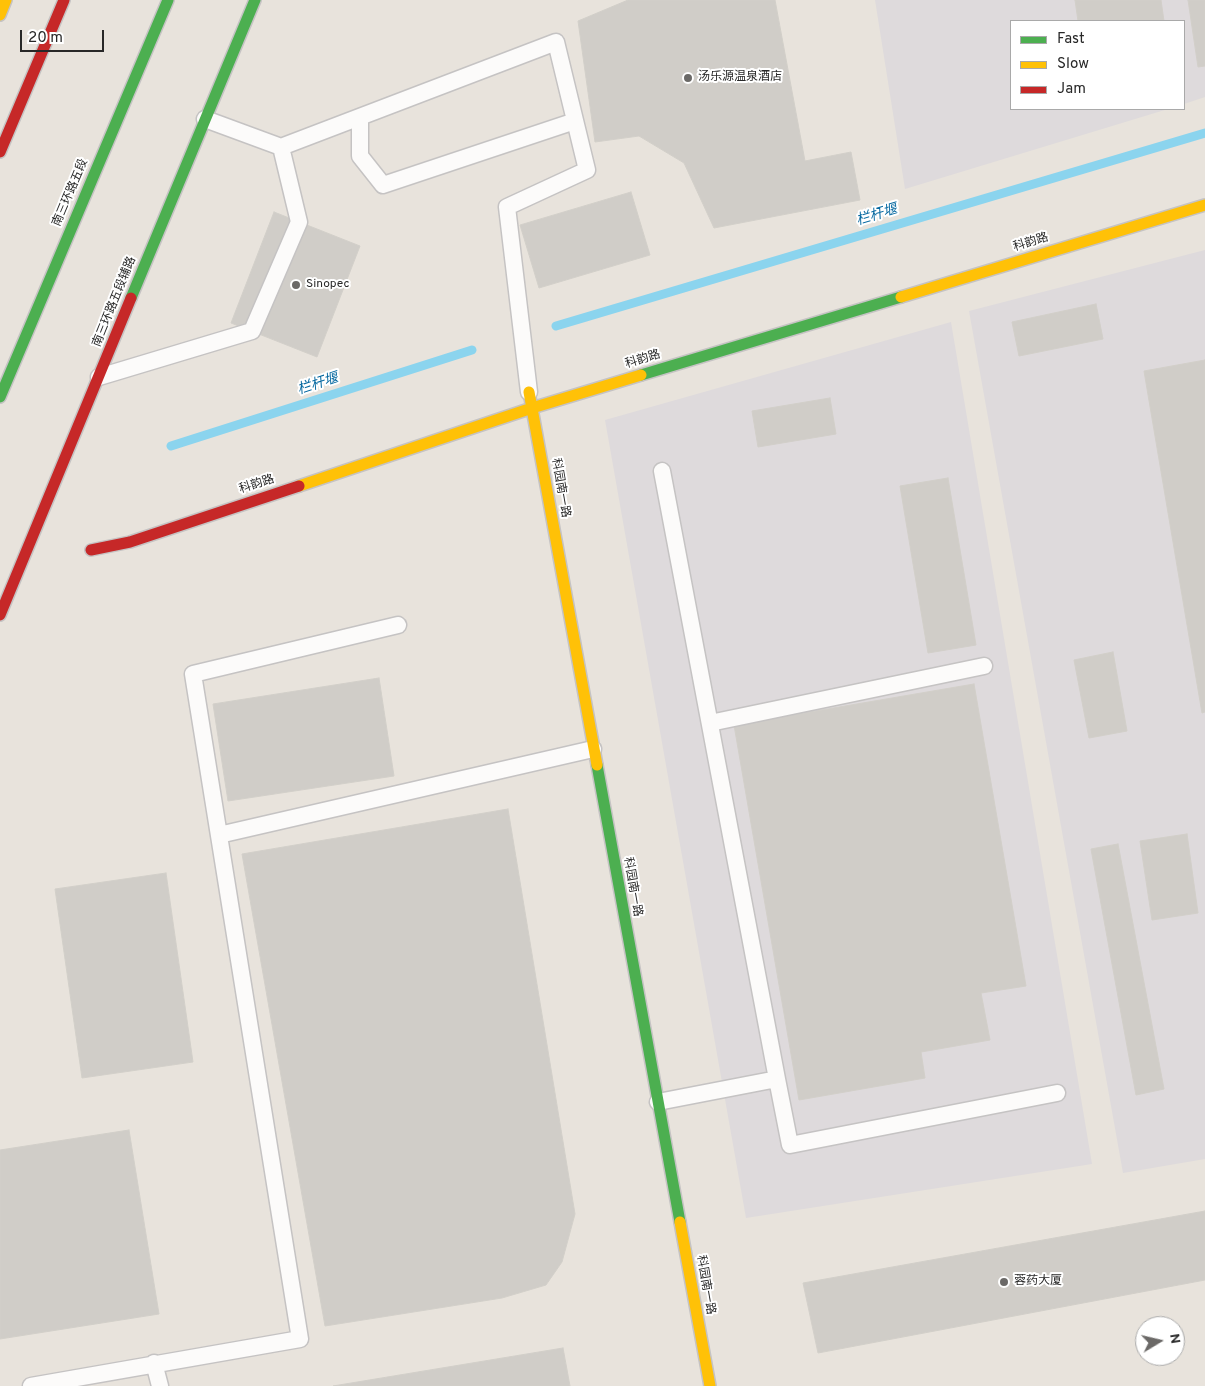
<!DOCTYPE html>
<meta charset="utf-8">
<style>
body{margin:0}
#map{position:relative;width:1205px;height:1386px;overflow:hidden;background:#e8e3dc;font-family:Overpass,sans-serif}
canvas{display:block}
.legend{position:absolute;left:1010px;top:20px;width:175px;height:90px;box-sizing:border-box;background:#fff;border:1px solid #a9a9a9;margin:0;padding:6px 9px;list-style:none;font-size:15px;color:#282828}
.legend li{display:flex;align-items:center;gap:10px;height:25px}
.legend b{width:25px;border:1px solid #a9a9a9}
.north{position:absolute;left:1135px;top:1316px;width:50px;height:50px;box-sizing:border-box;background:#fff;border:1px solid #a9a9a9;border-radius:50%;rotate:81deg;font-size:14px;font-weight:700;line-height:20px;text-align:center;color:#282828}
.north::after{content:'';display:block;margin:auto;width:18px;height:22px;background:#6b6967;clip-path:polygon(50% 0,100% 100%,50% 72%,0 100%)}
.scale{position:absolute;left:20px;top:30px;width:84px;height:22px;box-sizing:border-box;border:2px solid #282828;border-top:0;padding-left:6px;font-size:15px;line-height:18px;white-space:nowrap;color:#282828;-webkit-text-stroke:4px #fff;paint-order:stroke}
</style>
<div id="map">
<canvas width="1205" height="1386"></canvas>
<ul class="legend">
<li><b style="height:6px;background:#4caf50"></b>Fast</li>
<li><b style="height:6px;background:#ffc107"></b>Slow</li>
<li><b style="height:6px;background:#c62828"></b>Jam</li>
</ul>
<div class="north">N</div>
<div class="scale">20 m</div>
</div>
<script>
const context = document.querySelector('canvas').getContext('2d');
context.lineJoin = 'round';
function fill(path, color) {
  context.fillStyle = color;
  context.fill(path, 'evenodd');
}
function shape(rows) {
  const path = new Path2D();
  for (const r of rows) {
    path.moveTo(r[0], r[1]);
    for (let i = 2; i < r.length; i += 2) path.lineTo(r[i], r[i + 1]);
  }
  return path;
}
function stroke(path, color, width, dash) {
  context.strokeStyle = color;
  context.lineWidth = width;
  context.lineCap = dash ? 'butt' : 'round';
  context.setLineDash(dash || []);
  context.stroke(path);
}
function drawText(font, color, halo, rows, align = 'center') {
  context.font = font + ' Overpass,"Noto Sans SC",sans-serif';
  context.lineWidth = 4;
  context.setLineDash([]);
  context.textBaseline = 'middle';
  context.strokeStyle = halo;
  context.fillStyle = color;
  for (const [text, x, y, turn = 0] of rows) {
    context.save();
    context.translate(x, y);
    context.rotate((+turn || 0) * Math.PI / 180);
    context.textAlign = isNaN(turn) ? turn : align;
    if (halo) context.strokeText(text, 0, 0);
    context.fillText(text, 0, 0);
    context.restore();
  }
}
fill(shape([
 [875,0,1205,0,1205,97,1184,104,1184,21,1011,21,1011,109,1168,109,905,189],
 [1205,250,1205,1159,1123,1173,969,311],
 [951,322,1092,1164,746,1218,605,420]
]), '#dedadc');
stroke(shape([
 [556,326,1205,133],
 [171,446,472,350]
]), '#8bd4ee', 9);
const building = shape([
 [628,0,775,0,805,161,851,152,860,200,714,228,684,163,639,136,595,142,578,21,628,0],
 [1075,0,1161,0,1164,21,1078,21,1075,0],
 [1188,0,1205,0,1205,66,1198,67,1188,0],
 [631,192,650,255,539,288,520,225,631,192],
 [274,212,360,246,317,357,231,323,274,212],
 [1096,304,1103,339,1019,356,1012,322,1096,304],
 [1205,360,1205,712,1202,713,1144,371,1205,360],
 [830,398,836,434,758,447,752,411,830,398],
 [948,478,976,645,928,653,900,486,948,478],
 [1113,652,1127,731,1089,738,1074,660,1113,652],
 [379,678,394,776,228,801,213,704,379,678],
 [974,684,1026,986,981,993,990,1040,921,1052,925,1078,799,1100,734,725,974,684],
 [508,809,575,1214,562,1262,546,1285,502,1298,325,1326,242,854,508,809],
 [1187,834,1198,913,1152,920,1140,841,1187,834],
 [1118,844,1164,1089,1136,1095,1091,849,1118,844],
 [166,873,193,1062,82,1078,55,889,166,873],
 [129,1130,159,1314,0,1339,0,1150,129,1130],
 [1205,1211,1205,1280,818,1353,803,1283,1205,1211],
 [563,1348,570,1386,333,1386,563,1348]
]);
fill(building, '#d0cdc8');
stroke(building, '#d2cfc9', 1);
const lane = shape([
 [360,117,360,156,383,185,575,121],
 [205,119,281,147,556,42,587,170,507,207,529,392],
 [99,377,252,331,299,222,281,147],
 [710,723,984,666],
 [219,835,593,749],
 [777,1079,790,1145,1057,1093],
 [658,1102,777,1079,662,471],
 [154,1363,160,1386],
 [31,1386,300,1339,193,674,398,625]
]);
const fast = shape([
 [131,298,255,0],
 [641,375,901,297],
 [0,397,168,0],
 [597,765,680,1222]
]);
const slow = shape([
 [0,15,6,0],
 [901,297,1205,205],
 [529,392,597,765],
 [299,486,532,408,641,375],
 [680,1222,710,1386]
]);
const jam = shape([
 [0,152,64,0],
 [91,550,130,542,299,486],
 [0,615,131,298]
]);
stroke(lane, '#c5c3c3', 19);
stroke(fast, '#c5c3c3', 14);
stroke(slow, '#c5c3c3', 14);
stroke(jam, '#c5c3c3', 14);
stroke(lane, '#fcfbfa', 16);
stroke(fast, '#4caf50', 11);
stroke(slow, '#ffc107', 11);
stroke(jam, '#c62828', 11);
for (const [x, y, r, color] of [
 [688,78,5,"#6b6967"],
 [296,285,5,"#6b6967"],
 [1004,1282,5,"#6b6967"]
]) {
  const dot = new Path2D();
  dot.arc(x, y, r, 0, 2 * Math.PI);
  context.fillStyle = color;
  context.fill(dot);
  stroke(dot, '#fff', 2);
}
drawText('12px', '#282828', '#fff', [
 ["汤乐源温泉酒店",698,78],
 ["Sinopec",306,285],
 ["蓉药大厦",1014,1282]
], 'left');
drawText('12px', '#282828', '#fff', [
 ["南三环路五段",71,193,-67],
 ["科韵路",1031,243,-17],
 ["南三环路五段辅路",115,302,-68],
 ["科韵路",643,360,-17],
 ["科韵路",257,485,-18],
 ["科园南一路",560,488,80],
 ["科园南一路",632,887,80],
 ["科园南一路",705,1285,80]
]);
drawText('italic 14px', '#0568a0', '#fff', [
 ["栏杆堰",877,216,-17],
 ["栏杆堰",318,385,-18]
]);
</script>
